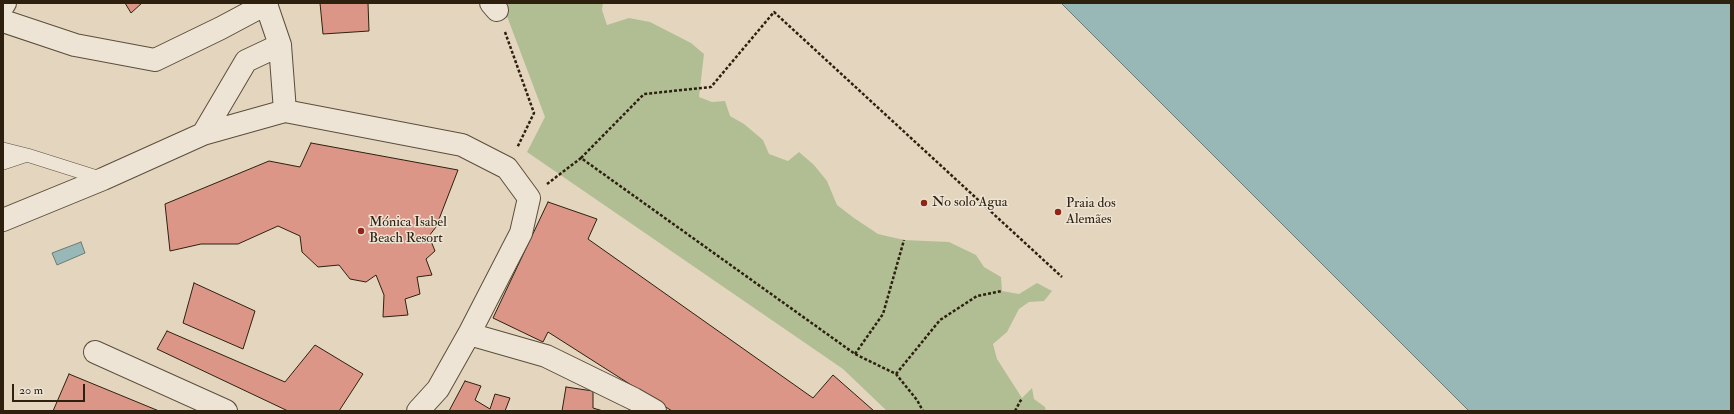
<!DOCTYPE html>
<meta charset="utf-8">
<style>
body{margin:0}
#map{position:relative;width:1734px;height:414px;overflow:hidden;background:#e4d6be;font-family:"IM FELL Double Pica",serif}
canvas{display:block}
.frame{position:absolute;inset:0;border:4px solid #2d200f;pointer-events:none}
.scale{position:absolute;left:12px;top:384px;width:73px;height:18px;box-sizing:border-box;border:2px solid #2d200f;border-top:0;padding-left:5px;font-size:12px;line-height:14px;white-space:nowrap;color:#2d200f;-webkit-text-stroke:3px #ede4d5;paint-order:stroke}
</style>
<div id="map">
<canvas width="1734" height="414"></canvas>
<div class="frame"></div>
<div class="scale">20 m</div>
</div>
<script>
const context = document.querySelector('canvas').getContext('2d');
context.lineJoin = 'round';
function fill(path, color) {
  context.fillStyle = color;
  context.fill(path, 'evenodd');
}
function shape(rows) {
  const path = new Path2D();
  for (const r of rows) {
    path.moveTo(r[0], r[1]);
    for (let i = 2; i < r.length; i += 2) path.lineTo(r[i], r[i + 1]);
  }
  return path;
}
function stroke(path, color, width, dash) {
  context.strokeStyle = color;
  context.lineWidth = width;
  context.lineCap = dash ? 'butt' : 'round';
  context.setLineDash(dash || []);
  context.stroke(path);
}
function drawText(font, color, halo, rows, align = 'center') {
  context.font = font + ' "IM FELL Double Pica",serif';
  context.lineWidth = 3;
  context.setLineDash([]);
  context.textBaseline = 'middle';
  context.strokeStyle = halo;
  context.fillStyle = color;
  for (const [text, x, y, turn = 0] of rows) {
    context.save();
    context.translate(x, y);
    context.rotate((+turn || 0) * Math.PI / 180);
    context.textAlign = isNaN(turn) ? turn : align;
    if (halo) context.strokeText(text, 0, 0);
    context.fillText(text, 0, 0);
    context.restore();
  }
}
fill(shape([
 [502,3,603,3,602,10,607,25,629,18,650,22,691,43,704,54,699,97,712,102,725,101,730,116,744,124,763,140,769,154,788,161,799,152,814,165,827,181,837,205,854,218,878,234,904,240,949,242,976,255,984,267,1001,277,1002,291,1019,294,1037,283,1052,291,1044,301,1029,302,1019,309,1007,332,993,344,997,359,1022,398,1032,388,1034,399,1045,407,1046,411,887,411,843,369,527,152,545,117]
]), '#b1be94');
const water = shape([
 [1061,3,1731,3,1731,411,1469,411,1061,3],
 [81,242,85,253,57,265,52,253,81,242]
]);
fill(water, '#97b8b7');
stroke(water, '#6d7b74', 1);
const building = shape([
 [125,3,142,3,131,13,125,3],
 [320,3,368,3,369,31,323,34,320,3],
 [311,143,458,170,436,227,429,236,435,251,426,259,432,275,417,277,420,294,405,299,408,315,383,317,384,295,376,275,366,282,350,279,339,265,318,267,302,252,300,236,278,226,238,244,201,244,170,251,165,204,269,161,300,167,311,143],
 [548,202,597,219,588,239,813,398,833,375,874,411,672,411,548,332,543,342,493,318,548,202],
 [194,283,255,311,243,349,183,323,194,283],
 [167,331,285,382,315,345,363,374,339,411,288,411,157,349,167,331],
 [69,374,159,411,53,411,69,374],
 [465,381,481,386,475,400,490,409,495,394,510,398,505,411,449,411,465,381],
 [566,387,593,391,593,408,603,411,562,411,566,387]
]);
fill(building, '#db9687');
stroke(building, '#2d200f', 1);
const service = shape([
 [3,149,27,155,103,179],
 [3,163,27,155]
]);
const minor = shape([
 [267,3,266,4,280,45,285,111],
 [491,3,497,10],
 [3,6,5,3],
 [3,21,75,45,155,60,221,28,266,4],
 [203,134,246,61,280,45],
 [3,220,103,179,203,134,285,111,462,145,507,168,529,198,521,233,469,334,438,389,418,411],
 [469,334,546,356,634,399,655,411],
 [95,352,226,411]
]);
stroke(service, '#5b4e3b', 14);
stroke(minor, '#5b4e3b', 24);
stroke(shape([
 [505,32,534,113,517,148],
 [581,158,644,94,711,87,774,12,1062,277],
 [547,184,581,158,855,354,896,374,917,400,923,411],
 [855,354,883,314,904,240],
 [896,374,940,320,977,296,1002,291],
 [1015,411,1022,398]
]), '#2d200f', 2.5, [3, 2]);
stroke(service, '#ede4d5', 13);
stroke(minor, '#ede4d5', 22);
for (const [x, y, r, color] of [
 [924,203,4,"#8f2418"],
 [1058,212,4,"#8f2418"],
 [361,231,4,"#8f2418"]
]) {
  const dot = new Path2D();
  dot.arc(x, y, r, 0, 2 * Math.PI);
  context.fillStyle = color;
  context.fill(dot);
  stroke(dot, '#ede4d5', 1.5);
}
drawText('14px', '#2d200f', '#ede4d5', [
 ["No solo Agua",932,203],
 ["Praia dos",1066,204],
 ["Alemães",1066,220],
 ["Mónica Isabel",369,223],
 ["Beach Resort",369,239]
], 'left');
</script>
